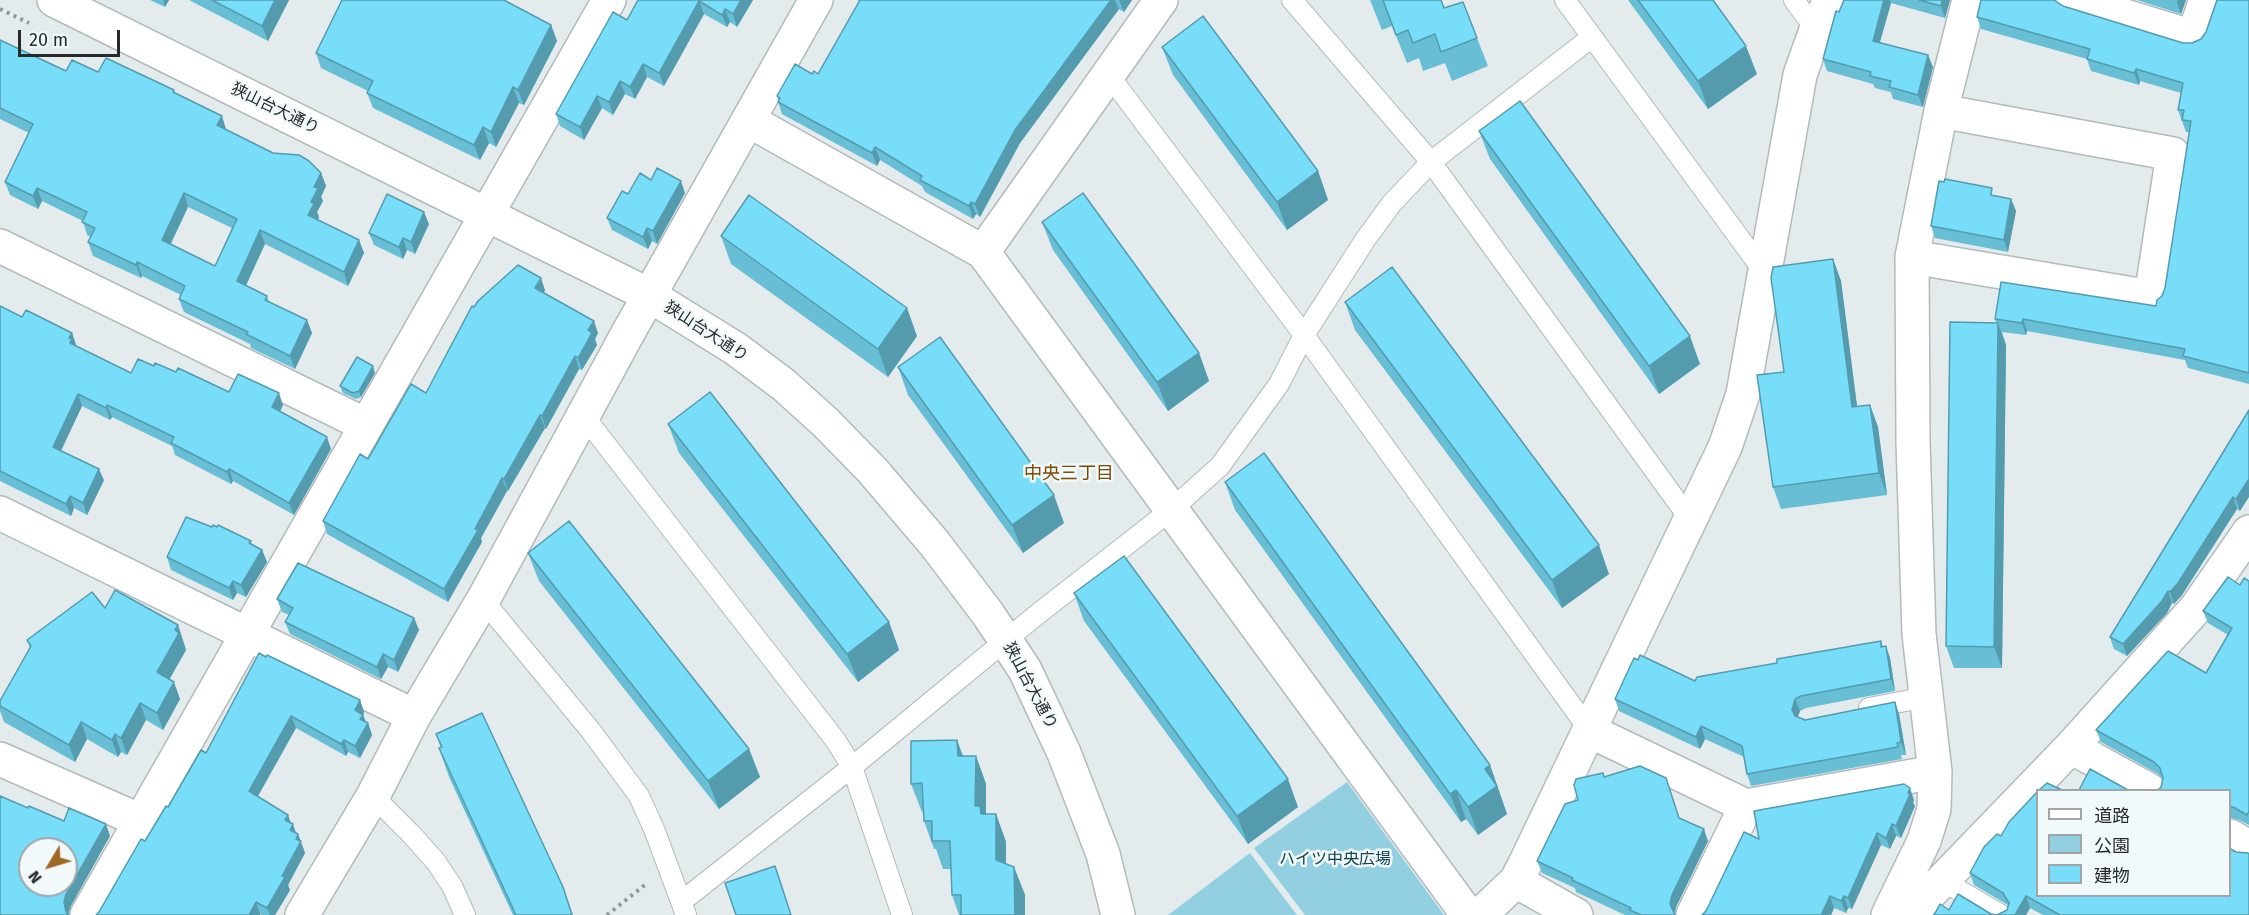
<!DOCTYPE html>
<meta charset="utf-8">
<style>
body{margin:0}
#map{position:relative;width:2249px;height:915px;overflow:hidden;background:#e4ebed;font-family:"Fira Sans","Noto Sans JP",sans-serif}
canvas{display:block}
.legend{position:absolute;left:2036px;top:789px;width:195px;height:108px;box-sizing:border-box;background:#f1f9fb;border:2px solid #a0a6a8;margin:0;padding:8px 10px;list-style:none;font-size:18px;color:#272a2b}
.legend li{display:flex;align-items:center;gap:12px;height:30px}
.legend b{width:30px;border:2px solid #a0a6a8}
.north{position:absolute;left:18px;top:837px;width:60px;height:60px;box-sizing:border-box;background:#f1f9fb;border:2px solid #a0a6a8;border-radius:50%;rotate:232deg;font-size:16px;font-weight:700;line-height:24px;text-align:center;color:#272a2b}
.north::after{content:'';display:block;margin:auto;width:21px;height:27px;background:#9f6723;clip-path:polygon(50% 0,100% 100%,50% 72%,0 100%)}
.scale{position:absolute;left:18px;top:30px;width:102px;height:27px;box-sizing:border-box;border:3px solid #272a2b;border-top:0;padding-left:8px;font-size:18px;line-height:21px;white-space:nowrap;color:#272a2b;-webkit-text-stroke:4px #f1f9fb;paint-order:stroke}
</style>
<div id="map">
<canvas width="2249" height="915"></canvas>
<ul class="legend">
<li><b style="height:8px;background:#fff"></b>道路</li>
<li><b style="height:16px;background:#92cfe1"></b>公園</li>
<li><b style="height:16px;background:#78ddf8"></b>建物</li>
</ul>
<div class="north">N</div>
<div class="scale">20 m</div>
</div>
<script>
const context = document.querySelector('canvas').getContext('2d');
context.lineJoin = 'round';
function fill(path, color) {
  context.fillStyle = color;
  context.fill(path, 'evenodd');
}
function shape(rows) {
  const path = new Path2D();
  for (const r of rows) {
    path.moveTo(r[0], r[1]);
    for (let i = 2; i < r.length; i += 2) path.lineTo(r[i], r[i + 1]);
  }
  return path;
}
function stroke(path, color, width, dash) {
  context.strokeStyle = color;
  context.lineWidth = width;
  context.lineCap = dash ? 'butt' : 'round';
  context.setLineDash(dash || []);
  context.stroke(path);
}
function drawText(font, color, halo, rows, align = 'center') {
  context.font = font + ' "Fira Sans","Noto Sans JP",sans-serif';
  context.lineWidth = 5;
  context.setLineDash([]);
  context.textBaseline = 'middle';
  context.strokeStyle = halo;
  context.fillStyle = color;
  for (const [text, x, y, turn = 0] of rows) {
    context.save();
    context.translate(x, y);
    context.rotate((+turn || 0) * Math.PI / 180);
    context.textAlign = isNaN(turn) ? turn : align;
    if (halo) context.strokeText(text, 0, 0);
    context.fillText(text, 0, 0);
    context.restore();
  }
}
fill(shape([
 [1347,782,1444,915,1305,915,1254,848],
 [1250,853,1297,915,1168,915]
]), '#92cfe1');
const service = shape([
 [1292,0,1431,162,1689,518],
 [1565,0,1765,273],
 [1794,0,1816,30],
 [1108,74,1304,335,1590,731],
 [583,415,836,741,852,767,902,915],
 [483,600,591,731,639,796,654,829,686,915],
 [1869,708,1926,697],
 [373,796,412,835,436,862,452,886,465,915],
 [1943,881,2001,915],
 [681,902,852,767,1034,617,1171,510,1220,466,1279,384,1304,335,1365,240,1392,203,1431,162,1592,37]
]);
const minor = shape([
 [2073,0,2193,37,2206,0],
 [748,120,983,252,1468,915],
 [0,246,366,425],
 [983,252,1161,0],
 [1912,257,2151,297,2173,154,1941,111],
 [0,513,414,716],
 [1590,731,1746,806,1935,772],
 [2071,747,2149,790],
 [0,759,141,821],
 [2230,836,2249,847],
 [1516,881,1576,915],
 [87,915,609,0],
 [302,915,373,796,414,716,483,600,628,333,816,0],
 [1480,915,1516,881,1524,866,1725,447,1743,394,1800,75,1816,30,1830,0],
 [1693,915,1746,806],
 [1888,915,1924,841,1934,809,1935,772,1919,634,1913,442,1912,257,1941,111,1969,0],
 [1909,915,2071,747,2197,607,2249,532]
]);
const tertiary = shape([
 [54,0,649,295,736,349,784,385,825,422,872,470,935,544,988,614,1025,670,1064,753,1103,854,1118,915]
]);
stroke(service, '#b3babc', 22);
stroke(minor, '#b3babc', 36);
stroke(tertiary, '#b3babc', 36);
stroke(shape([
 [0,9,29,23],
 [607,915,646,884]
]), '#929799', 4, [3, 4.5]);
stroke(service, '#fff', 20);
stroke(minor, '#fff', 33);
stroke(tertiary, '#fff', 33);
fill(shape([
 [150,0,169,0,165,7],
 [189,0,289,0,268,41],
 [638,0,753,0,737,27,730,22,727,27,704,14,664,86,647,77,635,99,625,94,613,115,602,108,584,140,560,126,556,114,627,20],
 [857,0,1132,0,1124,12,1119,9,1020,143,980,217,976,214,973,219,925,192,922,186,880,160,877,166,782,114,778,102,778,100,777,96,812,74,818,74,860,1],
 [1370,0,1441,0,1444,8,1477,38,1488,66,1452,81,1445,63,1423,71,1419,58,1407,63,1392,26,1382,30],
 [1628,0,1713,0,1757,74,1708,109],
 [1844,0,1950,0,1945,18,1891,3,1880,42,1933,67,1923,107,1893,99,1891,92,1875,88,1873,84,1827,71,1823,59],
 [2137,0,2186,0,2181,14],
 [2249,0,2249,384,2188,368,2185,360,2027,331,2026,335,2002,332,2006,345,2002,668,1954,668,1946,646,1996,323,1995,319,2156,306,2165,288,2189,132,2186,132,2178,110,2181,93,2140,81,2139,85,2091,71,2087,59,1981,29,1977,17,2055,1,2063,6,2183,43,2192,43,2201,39],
 [551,25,557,41,524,105,519,103,496,147,489,143,480,160,373,108,367,93,368,91,321,68,316,53],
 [0,40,66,71,98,72,174,90,175,93,226,130,273,153,321,173,326,186,321,197,323,201,317,212,319,217,318,220,359,240,364,253,348,286,265,244,246,286,267,296,269,302,307,320,312,333,295,369,251,348,250,344,184,312,179,299,181,295,142,276,141,278,93,256,88,242,91,237,87,235,83,221,42,201,38,209,10,195,5,182,29,133,0,119],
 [188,207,232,228,215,266,171,244],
 [1162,47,1318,171,1328,200,1287,230,1173,75],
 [1479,131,1700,364,1659,394,1490,159],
 [651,180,685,193,657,244,652,241,648,249,612,230,607,218,628,194],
 [1995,196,2011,199,2016,211,2008,252,1935,238,1931,226],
 [1042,222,1199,353,1209,381,1168,411,1053,250],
 [429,224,415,254,407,250,403,259,374,245,369,233],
 [721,236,917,336,888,377,731,264],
 [1833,259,1841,281,1857,407,1870,405,1878,427,1887,495,1781,509,1773,487,1784,372],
 [545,290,544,293,598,333,595,339,597,345,582,370,579,369,546,429,545,428,508,491,507,491,481,538,482,542,448,602,327,534,323,521,368,459,426,393,474,307],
 [1345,302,1609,574,1562,608,1355,330],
 [0,306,22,317,72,333,76,345,75,346,131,373,154,366,176,372,229,392,283,405,280,412,331,449,294,515,233,481,231,484,175,455,172,446,112,417,110,420,82,406,61,451,104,480,87,515,74,508,71,516,0,481],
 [898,367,1064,523,1023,553,908,395],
 [375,373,361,397,356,399,343,393,340,386],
 [2249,410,2240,511,2237,509,2182,595,2174,604,2172,603,2167,613,2127,656,2114,649,2110,637],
 [668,424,889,622,899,650,858,682,679,453],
 [1225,482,1490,765,1507,814,1478,835,1466,819,1461,822,1235,510],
 [212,527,217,527,251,541,252,545,262,550,267,562,246,597,237,593,233,600,171,570,167,557],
 [528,553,749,749,760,777,719,809,539,581],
 [2249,581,2249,825,2239,820,2229,817,2229,790,2161,787,2163,779,2158,774,2101,742,2096,730,2206,673,2228,635,2208,623,2203,611,2240,585],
 [1074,593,1298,807,1248,844,1084,621],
 [277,599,414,618,419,630,398,672,388,667,381,679,290,634,285,622,289,615,282,612],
 [105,608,178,625,186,650,169,679,180,699,163,730,146,720,127,755,121,752,118,757,87,739,75,762,4,722,0,711,0,701,30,648,27,640],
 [1881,641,1883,647,1890,658,1895,691,1806,708,1800,711,1798,717,1805,720,1895,702,1899,714,1906,755,1901,755,1902,759,1751,786,1747,774,1744,757,1705,739,1700,749,1619,711,1615,699],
 [259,653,360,700,364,712,363,715,366,722,368,723,372,735,360,758,348,752,346,756,296,728,258,796,291,823,296,833,298,834,305,853,288,885,290,890,275,915,262,915,260,914,99,912,168,807,206,753],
 [436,734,563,887,573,915,513,915,449,777,439,748,441,748],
 [957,740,963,756,976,756,986,784,986,814,996,814,1006,842,1006,864,1014,867,1025,895,1025,915,959,915,952,895,951,869,943,869,936,849,934,849,924,821,923,812,922,812,911,784],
 [1604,777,1670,790,1679,819,1708,841,1676,907,1675,915,1625,915,1576,892,1575,888,1542,873,1537,861],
 [1914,800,1913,803,1915,806,1901,838,1896,836,1890,849,1881,845,1852,909,1848,908,1846,913,1834,908,1831,915,1702,915,1759,839],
 [2001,836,2249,915,2043,915,2030,908,2026,915,1997,915,2007,910,2008,905,1974,885,1970,873]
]), '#67bed5');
fill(shape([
 [163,0,169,0,165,7],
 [275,0,289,0,268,41,262,26],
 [741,0,753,0,737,27,733,14],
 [1111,0,1115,0,1119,9,1020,143,980,217,975,204,1015,130],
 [1119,0,1132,0,1124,12],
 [1884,0,1890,0,1891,3,1877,52,1873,41],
 [1942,0,1950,0,1945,18,1941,6],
 [2178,0,2186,0,2181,14,2177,2],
 [699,1,704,14,664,86,659,73],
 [725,9,730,22,727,27,722,15],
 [551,25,557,41,524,105,518,90],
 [1746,46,1757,74,1708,109,1698,81],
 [1928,55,1933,67,1923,107,1918,95],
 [643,64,647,77,635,99,630,87],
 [2136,69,2140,81,2139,85,2134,73],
 [620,81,625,94,613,115,609,102],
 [513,87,519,103,496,147,491,132],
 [597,96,602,108,584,140,580,127],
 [222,116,226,129,217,125],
 [483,127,489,143,480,160,474,145],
 [875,147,880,160,877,166,872,153],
 [1318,171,1328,200,1287,230,1277,202],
 [321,173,326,186,321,197,323,201,317,212,319,217,313,228,308,215,314,187],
 [681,181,685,193,657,244,653,231],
 [37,188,42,201,38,209,33,196],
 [184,193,188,207,166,253,162,240],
 [2011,199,2016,211,2008,252,2004,240],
 [971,202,976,214,973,219,969,206],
 [424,212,429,224,415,254,411,242],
 [647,228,652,241,648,249,643,237],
 [260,230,265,244,241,295,237,281],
 [403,238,407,250,403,259,399,247],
 [359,240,364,253,348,286,344,272],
 [1833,259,1841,281,1860,429,1852,407],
 [137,262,142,276,141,278,136,265],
 [541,278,545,290,539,301,535,288],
 [907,308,917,336,888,377,878,349],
 [2023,319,2027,331,2026,335,2022,323],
 [307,320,312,333,295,369,290,356],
 [594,321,598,333,595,339,597,345,582,370,578,358,588,330],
 [1998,323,2006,345,2002,668,1994,647],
 [72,333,76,345,75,347,70,343,69,338],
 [1690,336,1700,364,1659,394,1649,366],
 [1199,353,1209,381,1168,411,1157,382],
 [575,356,579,369,546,429,542,416],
 [373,366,375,373,361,397,359,391],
 [279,393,283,405,276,419,272,407],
 [78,394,82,406,57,459,53,447],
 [107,405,112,417,110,420,106,408],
 [1870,405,1878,427,1887,495,1879,473],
 [540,415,545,428,508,491,504,479],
 [327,437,331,449,294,515,289,503],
 [99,469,104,480,87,515,83,503],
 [229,469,233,481,231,484,227,472],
 [502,478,507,491,481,538,482,542,448,602,444,589,475,529],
 [2249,479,2249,497,2240,511,2236,499],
 [1054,495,1064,523,1023,553,1012,525],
 [70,496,74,508,71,516,66,504],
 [2233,497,2237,509,2182,595,2174,604,2170,592],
 [1599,545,1609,574,1562,608,1552,580],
 [262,550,267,562,246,597,241,585],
 [233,581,237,593,233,600,229,588],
 [2168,591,2172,603,2167,613,2127,656,2123,644],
 [414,618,419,630,398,672,394,660],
 [889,622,899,650,858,682,847,654],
 [178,625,186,650,164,689,157,672],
 [1886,646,1890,658,1895,691,1891,679],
 [383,654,388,667,381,679,377,667],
 [174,682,180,699,163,730,157,713],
 [1795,699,1800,711,1796,722,1792,710],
 [360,700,364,712,363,715,367,725,368,723,372,735,360,758,355,746,355,710],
 [1895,702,1899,714,1906,755,1901,742],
 [140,703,146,720,127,755,121,738],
 [291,716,296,728,254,803,249,791],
 [81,722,87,739,75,762,69,745],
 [1701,726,1705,739,1700,749,1696,737],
 [115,734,121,752,118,757,112,740],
 [344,740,348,752,346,756,341,744],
 [957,740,967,768,958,756],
 [749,749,760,777,719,809,708,781],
 [976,756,986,784,986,823,975,806],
 [1490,765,1507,814,1478,835,1468,807,1485,769],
 [1288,779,1298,807,1248,844,1237,816],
 [1910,788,1914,800,1913,803,1915,806,1901,838,1896,826],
 [1456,790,1466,819,1461,822,1450,794],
 [996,814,1006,842,1006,889,996,860],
 [288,815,292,826,293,824,297,836,298,834,305,853,288,885,290,890,275,915,270,915,267,908,282,876,285,820],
 [106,824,110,836,71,906,68,915,67,915,64,902,66,894],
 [1892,824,1896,836,1890,849,1886,838],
 [1704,829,1708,841,1676,907,1674,915,1670,904,1672,895],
 [1877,833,1881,845,1852,909,1848,898],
 [1014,867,1025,895,1025,915,1015,915],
 [1830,896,1834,908,1831,915,1821,915],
 [1844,896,1848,908,1846,913,1841,901],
 [2026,896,2030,908,2026,915,2015,915],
 [256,902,260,914,260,915,249,915]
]), '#549bae');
const building = shape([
 [212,0,275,0,262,26,212,0],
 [342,0,504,0,551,25,518,90,513,87,491,132,483,127,474,145,367,93,373,81,316,53,342,0],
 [638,0,741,0,733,14,725,9,722,15,699,1,659,73,643,64,630,87,620,81,609,102,597,96,580,127,556,114,613,12,627,20,638,0],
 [860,0,1111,0,1015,130,975,204,971,202,969,206,920,180,922,176,875,147,872,153,778,102,780,98,777,96,795,64,812,74,814,71,818,74,860,0],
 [1383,0,1441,0,1444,8,1463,2,1477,38,1441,52,1435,34,1413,43,1408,30,1396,35,1383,0],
 [1638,0,1713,0,1746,46,1698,81,1638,0],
 [1844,0,1884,0,1873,41,1928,55,1918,95,1889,87,1891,81,1870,76,1871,72,1823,59,1836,11,1839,12,1844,0],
 [1919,0,1942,0,1941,6,1919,0],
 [1981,0,2054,0,2063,6,2183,43,2192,43,2201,39,2206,32,2217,0,2249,0,2249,373,2183,356,2185,349,2023,319,2022,323,1995,319,2001,282,2156,306,2157,300,2162,296,2165,288,2191,121,2182,120,2184,110,2178,110,2183,83,2136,69,2134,73,2087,59,2090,49,1977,17,1981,0],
 [1203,16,1318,171,1277,202,1162,47,1203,16],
 [0,40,66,71,72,60,98,72,106,58,174,90,173,92,222,116,217,125,273,153,299,155,309,161,321,173,314,187,318,188,311,202,314,204,308,215,359,240,344,272,260,230,237,281,267,296,265,300,307,320,290,356,246,334,248,332,179,299,185,286,137,262,136,265,88,242,95,228,82,222,87,212,37,188,33,196,5,182,33,124,0,108,0,40],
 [184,193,237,219,215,266,162,240,184,193],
 [1520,101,1690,336,1649,366,1479,131,1520,101],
 [657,168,681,181,653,231,647,228,643,237,607,218,622,191,628,194,640,173,651,180,657,168],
 [1945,179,1992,188,1991,195,2011,199,2004,240,1931,226,1939,181,1944,182,1945,179],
 [1083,193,1199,353,1157,382,1042,222,1083,193],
 [387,194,424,212,411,242,403,238,399,247,369,233,387,194],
 [749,195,907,308,878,349,721,236,749,195],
 [1833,259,1852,407,1870,405,1879,473,1773,487,1757,375,1784,372,1771,278,1773,267,1833,259],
 [518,265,541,278,535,288,594,321,588,330,592,333,578,358,575,356,542,416,540,415,504,479,502,478,475,529,478,530,444,589,323,521,360,454,368,459,411,384,426,393,472,306,474,307,478,301,518,265],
 [1392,267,1599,545,1552,580,1345,302,1392,267],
 [0,306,22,317,26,310,72,333,69,338,72,339,70,343,131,373,138,359,154,366,155,363,176,372,178,368,229,392,238,374,279,393,272,407,327,437,289,503,229,469,227,472,171,443,174,437,107,405,106,408,78,394,53,447,99,469,83,503,70,496,66,504,0,471,0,306],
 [1950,322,1998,323,1994,647,1946,646,1950,322],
 [940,337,1054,495,1012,525,898,367,940,337],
 [357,357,373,366,359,391,353,393,340,386,357,357],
 [710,392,889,622,847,654,668,424,710,392],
 [2249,410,2249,479,2236,499,2233,497,2178,583,2170,592,2168,591,2162,601,2123,644,2110,637,2249,410],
 [1264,453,1490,765,1485,769,1497,786,1468,807,1456,790,1450,794,1225,482,1264,453],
 [186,517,212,527,213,525,217,527,218,525,251,541,249,543,262,550,241,585,233,581,229,588,167,557,186,517],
 [569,521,749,749,708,781,528,553,569,521],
 [1124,556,1288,779,1237,816,1074,593,1124,556],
 [298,563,414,618,394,660,383,654,377,667,285,622,293,608,277,599,298,563],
 [2228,577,2240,585,2244,578,2249,581,2249,811,2247,815,2235,808,2229,806,2229,790,2158,790,2161,787,2163,778,2160,768,2154,762,2096,730,2168,651,2206,673,2232,628,2203,611,2228,577],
 [115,590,178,625,175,630,179,633,157,672,174,682,157,713,140,703,121,738,115,734,112,740,81,722,69,745,0,706,0,701,31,646,27,640,92,592,105,608,115,590],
 [1881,641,1881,647,1886,646,1891,679,1801,696,1795,699,1792,710,1795,716,1805,720,1895,702,1901,742,1897,743,1898,747,1747,774,1742,746,1701,726,1696,737,1615,699,1634,658,1638,660,1640,655,1695,681,1697,677,1777,663,1777,659,1881,641],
 [259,653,266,657,267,655,360,700,355,710,363,715,360,719,368,723,355,746,344,740,341,744,291,716,249,791,288,815,285,820,293,824,290,830,298,834,296,839,301,841,282,876,285,877,267,908,256,902,249,915,96,915,99,912,141,839,145,841,166,806,168,807,201,750,206,753,259,653],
 [482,713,563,887,572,915,516,915,439,748,442,747,436,734,482,713],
 [957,740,958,756,976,756,975,806,980,806,981,814,996,814,996,860,1014,867,1015,915,961,915,961,895,952,895,950,841,932,841,932,821,924,821,922,783,911,784,911,741,957,740],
 [1640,766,1666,778,1679,818,1704,829,1672,895,1670,904,1675,915,1641,915,1630,910,1631,908,1572,880,1573,878,1537,861,1565,804,1578,800,1574,785,1576,779,1603,773,1604,777,1640,766],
 [2090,769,2128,790,2079,790,2090,769],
 [2047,783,2062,790,2039,790,2047,783],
 [1904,784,1910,788,1908,793,1910,794,1896,826,1892,824,1886,838,1877,833,1848,898,1844,896,1841,901,1830,896,1821,915,1702,915,1706,911,1744,832,1759,839,1754,811,1904,784],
 [2037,792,2037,896,2229,896,2229,848,2236,852,2248,853,2249,854,2249,915,2060,915,2026,896,2015,915,1997,915,2007,910,2009,903,2003,893,1970,873,1984,847,1997,834,2001,836,2009,822,2037,792],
 [0,796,28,808,29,806,64,821,69,808,106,824,66,894,64,902,66,912,69,915,0,915,0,796],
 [30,849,66,849,66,885,30,885,30,849],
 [775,866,791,915,736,915,725,883,775,866],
 [1958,894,1991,914,1997,915,1934,915,1940,904,1949,910,1958,894]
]);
fill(building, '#78ddf8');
stroke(building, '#549bae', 1.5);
drawText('16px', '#272a2b', '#f1f9fb', [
 ["狭山台大通り",275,109,26],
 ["狭山台大通り",706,332,33],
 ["狭山台大通り",1030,686,62]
]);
drawText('16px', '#12404c', '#f1f9fb', [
 ["ハイツ中央広場",1335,860]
]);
drawText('18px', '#7c4b03', '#f1f9fb', [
 ["中央三丁目",1069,474]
]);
</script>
